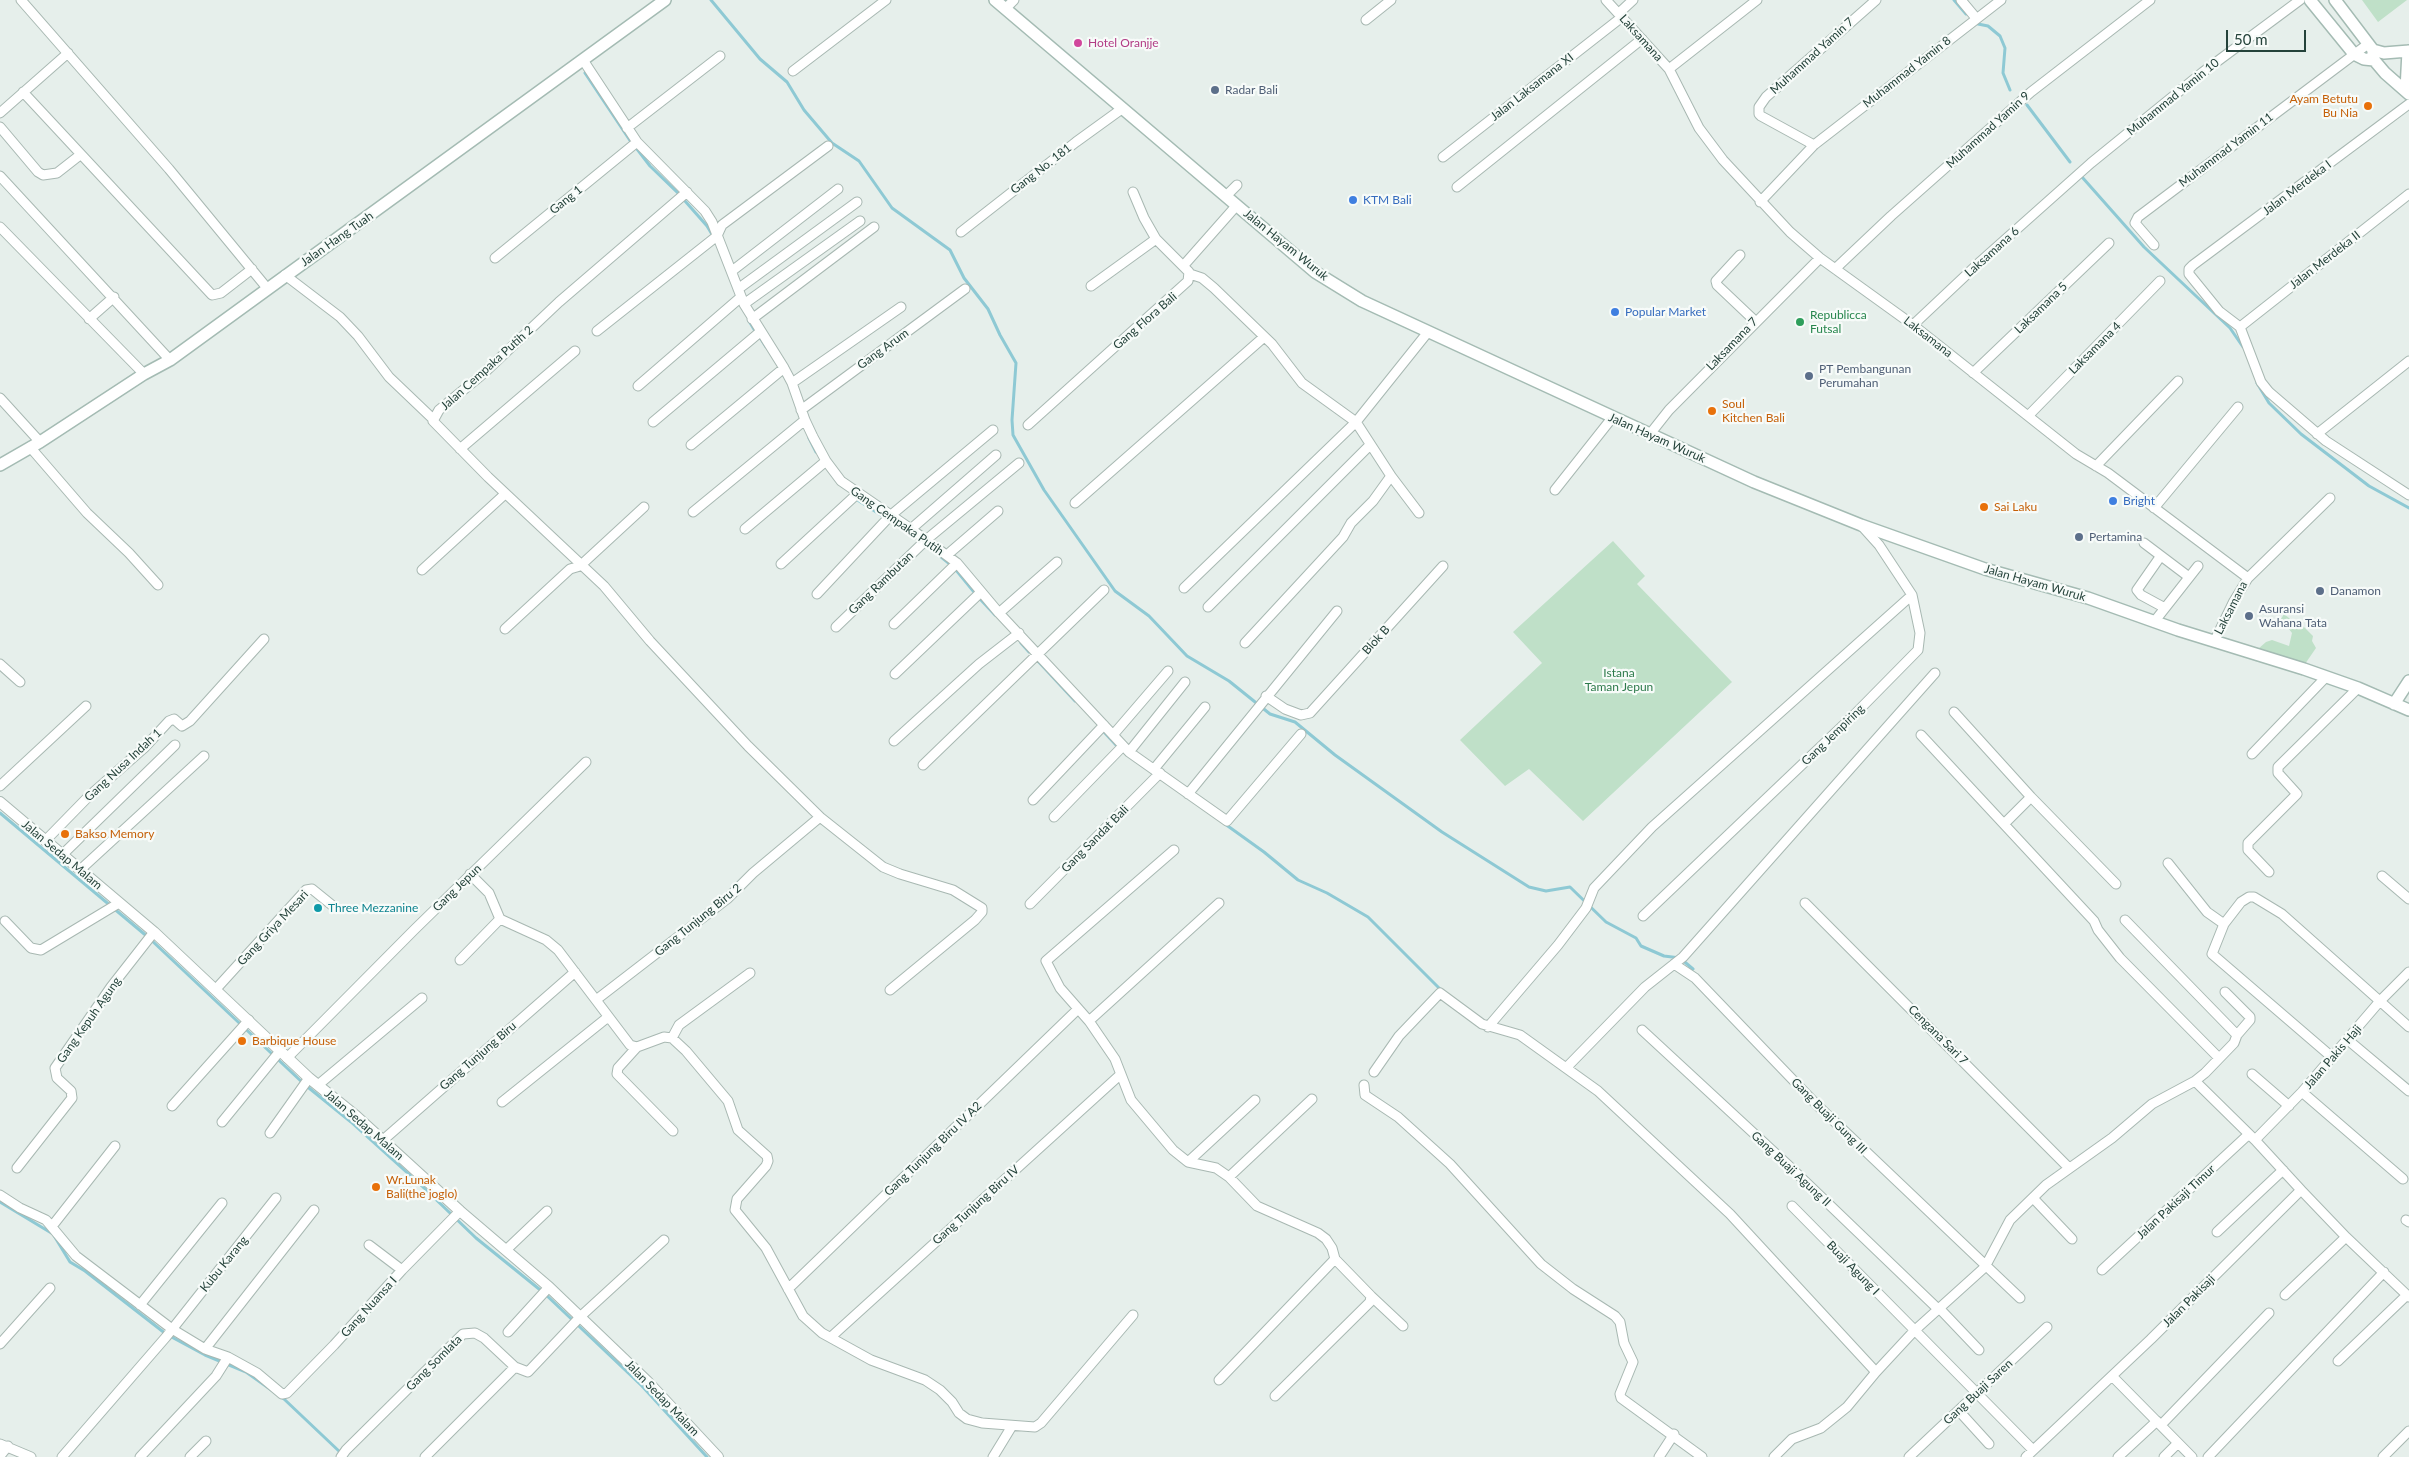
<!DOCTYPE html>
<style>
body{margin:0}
#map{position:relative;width:2409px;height:1457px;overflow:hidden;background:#e6efeb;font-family:Lato,sans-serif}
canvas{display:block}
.scale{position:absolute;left:2226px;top:30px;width:80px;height:22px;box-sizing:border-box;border:2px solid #24423a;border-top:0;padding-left:6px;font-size:15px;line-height:18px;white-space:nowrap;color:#24423a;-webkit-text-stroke:4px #f7fbf9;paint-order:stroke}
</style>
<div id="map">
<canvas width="2409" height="1457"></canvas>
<div class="scale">50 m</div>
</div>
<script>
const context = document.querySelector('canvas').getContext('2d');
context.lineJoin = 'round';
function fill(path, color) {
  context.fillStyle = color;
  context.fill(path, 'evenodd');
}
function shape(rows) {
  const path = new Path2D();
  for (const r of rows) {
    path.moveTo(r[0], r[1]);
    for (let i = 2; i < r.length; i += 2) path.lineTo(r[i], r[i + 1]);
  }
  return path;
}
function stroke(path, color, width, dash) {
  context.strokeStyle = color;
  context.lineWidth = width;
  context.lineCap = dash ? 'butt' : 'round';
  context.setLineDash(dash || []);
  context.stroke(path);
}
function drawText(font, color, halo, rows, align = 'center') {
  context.font = font + ' Lato,sans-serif';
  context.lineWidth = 4.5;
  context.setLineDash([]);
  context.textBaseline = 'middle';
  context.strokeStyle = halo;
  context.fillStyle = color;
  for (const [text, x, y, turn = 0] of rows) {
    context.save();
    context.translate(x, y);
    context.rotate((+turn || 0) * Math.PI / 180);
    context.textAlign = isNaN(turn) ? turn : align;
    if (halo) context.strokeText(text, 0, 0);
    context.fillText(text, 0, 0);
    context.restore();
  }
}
fill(shape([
 [2362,0,2407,0,2378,22],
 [1613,541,1645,576,1637,584,1732,682,1583,821,1529,769,1505,786,1460,740,1542,663,1513,632],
 [2284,614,2294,622,2301,624,2313,636,2312,641,2316,648,2305,664,2260,653,2258,649,2266,642,2272,640,2289,646,2292,633,2281,619]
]), '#bfe0c8');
stroke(shape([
 [711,0,760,59,787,82,804,110,832,143,859,161,892,208,950,250,964,278,988,309,1000,335,1016,363,1012,420,1013,435,1044,490,1115,591,1149,616,1187,656,1229,681,1270,714,1295,722,1335,755,1442,832,1529,887,1546,891,1570,887,1606,922,1636,938,1641,946,1664,956,1680,958,1693,969],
 [1954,0,1966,14],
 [1978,24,1988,26,2000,36,2005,48,2003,73,2010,90],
 [585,73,631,142],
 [2027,105,2070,162],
 [637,149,650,166,680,195],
 [2082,177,2144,247,2230,328,2243,347],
 [685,201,707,226,713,236],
 [749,321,755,331],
 [759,336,766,347],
 [2257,383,2269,403,2301,434,2369,486,2409,508],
 [809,438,816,452],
 [856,499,884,517],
 [890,521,900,527],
 [930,548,951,565],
 [956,570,974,592],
 [981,600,995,615],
 [1021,643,1029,652],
 [1036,659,1075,701],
 [1104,732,1116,745],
 [0,813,149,938,304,1084,351,1122,423,1187,476,1238,544,1293,642,1386,707,1457],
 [1225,824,1264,852,1298,880,1327,893,1368,917,1441,990],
 [0,1202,53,1234,70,1262,85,1271,166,1334,205,1355,246,1372,284,1399,341,1453]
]), '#8ec9d4', 3);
const minor = shape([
 [21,0,169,169,267,288],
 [1606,0,1669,69,1699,128,1723,160,1790,232,1820,258,1913,325,2076,454,2108,473,2248,578],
 [1961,0,1976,18],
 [1005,9,1014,0],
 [1619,13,1633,0],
 [1366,20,1391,0],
 [583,60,637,142,705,211,712,222,744,304,784,368,792,383,805,420,813,437,826,461,841,481,911,529,957,563,999,613,1129,752,1227,821,1301,734],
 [1669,69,1757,0],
 [793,71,886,0],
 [23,92,212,295,221,293,252,269],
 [2409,104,2193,265,2189,269,2189,274,2219,311,2240,327,2261,382,2269,392,2326,441,2409,495],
 [0,113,68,53],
 [0,127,38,172,43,175,57,173,80,155],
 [627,128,720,56],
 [1814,145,1761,116,1759,114,1759,107,1766,97,1876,0],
 [1443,157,1622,17],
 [0,176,170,360],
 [1457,187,1642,39],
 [687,192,559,302,484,373,439,410,433,421,488,477,604,586,650,641,748,746,820,817,883,867,900,874,953,890,982,908,982,912,975,920,890,990],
 [1227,195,1237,185],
 [1760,202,1814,145,2001,0],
 [0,227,144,374],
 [961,232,1076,142,1123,108],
 [2154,245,2135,223,2138,217,2368,44],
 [1740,255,1716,281,1717,285,1755,321],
 [495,258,637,142],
 [1184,265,1237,205],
 [1835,269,1891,216,2031,92,2150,0],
 [732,271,838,189],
 [1190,274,1202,278,1214,288,1272,344,1302,383,1356,422,1428,332],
 [285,275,340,317,358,336,389,377,433,419],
 [1091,286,1156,239],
 [738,289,857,202],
 [744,304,860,221],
 [89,319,114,297],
 [752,319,874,227],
 [1913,325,1981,261,2091,163,2203,72,2300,0],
 [2240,327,2409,194],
 [597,331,717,236,722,225,828,146],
 [1973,373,2109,243],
 [792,383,901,307],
 [638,386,741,297],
 [0,398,40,442],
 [801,410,965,289],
 [2029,415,2160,281],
 [653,422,760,332],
 [1028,425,1188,281,1189,272,1156,239,1144,218,1133,192],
 [1650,434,1669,410,1820,258],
 [2317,434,2409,361],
 [691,445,784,368],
 [30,447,87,513,129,553,158,585],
 [460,449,575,351],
 [2096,466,2178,381],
 [1555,490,1612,418],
 [1075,503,1264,337],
 [2154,508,2238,407],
 [693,512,805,420],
 [745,529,826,461],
 [911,529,996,455],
 [2144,543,2189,577],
 [947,555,998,511],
 [2160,557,2137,590,2141,595,2165,608],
 [781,564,857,494],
 [422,570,505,494],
 [1184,588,1356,422,1391,476,1419,513],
 [817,594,890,516,993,430],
 [1208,607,1370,445],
 [999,613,1057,562],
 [2154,622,2198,566],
 [894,624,957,563],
 [836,627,926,540,1019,463],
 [505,629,570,569,580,566,644,507],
 [2215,640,2234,601,2248,578,2330,498],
 [1245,643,1343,537,1351,523,1373,501,1391,476],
 [0,664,20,682],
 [895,674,980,593],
 [1266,696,1285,709,1301,715,1310,713,1443,566],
 [1954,712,2031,797,2116,884],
 [1113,735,1168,671],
 [1921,735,2094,921,2098,930,2120,958,2219,1058],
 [894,741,979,664,1019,633],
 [1129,752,1185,682],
 [2252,754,2326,677],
 [923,765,1104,590],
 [1154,769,1205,707],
 [0,786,86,706],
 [1188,794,1337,611],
 [1033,800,1104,725],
 [1054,817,1123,746],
 [2004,824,2031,797],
 [45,841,87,798,145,747,169,721,174,719,182,726,190,721,264,639],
 [1174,850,1046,961,1060,988,1089,1021,1115,1059,1131,1100,1173,1150,1188,1162,1216,1168,1229,1177,1257,1206,1318,1233,1326,1239,1332,1248,1335,1259,1371,1296,1370,1302,1275,1396],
 [62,855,175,745],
 [2168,863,2207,912,2224,924],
 [80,870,204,756],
 [2269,872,2248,850,2248,843,2297,794,2278,773,2278,767,2358,688],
 [470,874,489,893,500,919],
 [2382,876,2409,899],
 [1805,903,2069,1168],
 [1030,904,1160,773],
 [1643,916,1853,716,1918,650,1920,633,1912,595,1879,545,1861,525],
 [2125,920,2237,1035],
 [5,921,31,948,41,950,119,903],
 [460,960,500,919,546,940,558,950,630,1045,637,1047,664,1037,672,1038],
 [1674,964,1695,978,1817,1105,2020,1298],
 [216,989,306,890,312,889,333,906],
 [596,1000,727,899,753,873,820,817],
 [1089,1021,1219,903],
 [1488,1027,1558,945,1586,908,1594,888,1652,827,1912,595],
 [1642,1030,1788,1165,1938,1309],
 [672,1038,686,1051,728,1101,738,1130,767,1156,768,1161,766,1166,737,1199,735,1210,766,1248,803,1316,822,1333,871,1360,925,1380,940,1390,952,1402,959,1413,967,1419,982,1423,1035,1427,1041,1423,1133,1315],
 [672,1038,679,1025,750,973],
 [2348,1040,2409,1091],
 [637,1047,618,1068,617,1074,673,1131],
 [287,1058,414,930,586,762],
 [2333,1058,2212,954,2224,924,2241,902,2249,897,2254,897,2282,914,2409,1027],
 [1566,1068,1645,987,1683,957,1935,673],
 [1374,1072,1399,1036,1440,993,1482,1024,1520,1035,1598,1091,1730,1214,1876,1372],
 [2252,1074,2289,1106],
 [318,1085,422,998],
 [1364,1085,1365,1095,1398,1117,1450,1164,1541,1264,1573,1289,1615,1316,1620,1322,1624,1343,1633,1362,1620,1394,1621,1398,1702,1457],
 [2302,1092,2403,1179],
 [502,1102,608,1017],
 [172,1106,249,1020],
 [222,1122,280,1051],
 [270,1133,309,1078],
 [2255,1140,2302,1092,2380,1001,2409,972],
 [382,1141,575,972],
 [1188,1162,1255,1100],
 [17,1168,72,1098,71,1091,57,1078,55,1068,111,987,154,932],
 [1229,1177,1312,1099],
 [2301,1190,2346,1237,2409,1297],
 [0,1195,20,1208,46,1220,76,1256,172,1329,205,1349,228,1357,257,1373,282,1394,287,1393,334,1345,402,1270,460,1211],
 [2033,1198,2072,1239],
 [1792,1206,2033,1450],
 [2406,1220,2409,1222],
 [53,1225,115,1146],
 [2217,1232,2283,1170],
 [369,1245,402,1270],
 [506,1250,547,1211],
 [2102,1270,2249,1134],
 [788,1289,1077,1010],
 [2285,1295,2346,1237],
 [1371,1296,1403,1326],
 [140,1305,222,1203],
 [1939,1308,1979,1350],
 [508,1332,549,1287],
 [831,1337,1121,1074],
 [0,1344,50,1288],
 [205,1349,314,1210],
 [2338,1361,2407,1295],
 [2112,1376,2192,1457],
 [1219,1380,1335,1259],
 [1959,1411,1989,1444],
 [2161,1425,2269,1313],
 [0,1444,31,1457],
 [0,1456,8,1446],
 [62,1457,166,1337,276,1198],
 [140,1457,216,1376,228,1357],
 [190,1457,206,1441],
 [341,1457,346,1450,463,1334,475,1333,484,1338,515,1367,528,1372,581,1316,664,1240],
 [425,1457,515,1367],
 [993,1457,1012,1426],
 [1659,1457,1674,1434],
 [1774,1457,1792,1439,1821,1428,1847,1407,1876,1372,1914,1331,1985,1267,2010,1220,2046,1185,2112,1138,2152,1104,2195,1081,2205,1073,2234,1043,2237,1035,2250,1020,2250,1017,2225,992],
 [1909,1457,2047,1327],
 [2026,1457,2151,1339,2301,1190,2255,1140,2195,1081],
 [2118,1457,2157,1421],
 [2164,1457,2178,1443],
 [2208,1457,2384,1272],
 [2383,1457,2409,1431]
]);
const tertiary = shape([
 [0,802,154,932,309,1078,356,1116,460,1211,549,1287,647,1381,718,1457]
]);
const secondary = shape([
 [995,0,1315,272,1362,301,1754,482,1861,525,1985,569,2088,598,2178,630,2304,669,2358,688,2409,710],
 [2310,0,2354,54,2364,59,2374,60],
 [2335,0,2373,50,2384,53,2409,51],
 [2373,53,2374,60,2385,73,2409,94],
 [2406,90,2408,51],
 [0,465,40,442,144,374,170,360,665,0],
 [2394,704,2409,681]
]);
stroke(minor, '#a8b8b2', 11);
stroke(tertiary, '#a8b8b2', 12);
stroke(secondary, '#a4bbb3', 14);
stroke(minor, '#fff', 9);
stroke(tertiary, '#fff', 10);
stroke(secondary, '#fff', 11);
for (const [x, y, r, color] of [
 [1078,43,5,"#d1479c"],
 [1215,90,5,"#5c6f8a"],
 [2368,106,5,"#e8710a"],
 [1353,200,5,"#3f7fe0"],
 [1615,312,5,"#3f7fe0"],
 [1800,322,5,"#2e9e5b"],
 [1809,376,5,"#5c6f8a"],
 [1712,411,5,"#e8710a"],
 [2113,501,5,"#3f7fe0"],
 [1984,507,5,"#e8710a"],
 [2079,537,5,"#5c6f8a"],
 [2320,591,5,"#5c6f8a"],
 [2249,616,5,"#5c6f8a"],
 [65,834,5,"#e8710a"],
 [318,908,5,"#0f9aa8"],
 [242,1041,5,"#e8710a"],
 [376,1187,5,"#e8710a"]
]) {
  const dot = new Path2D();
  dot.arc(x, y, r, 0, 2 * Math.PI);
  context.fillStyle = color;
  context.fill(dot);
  stroke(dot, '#f7fbf9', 2);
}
drawText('12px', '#24423a', '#f7fbf9', [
 ["Laksamana",1641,38,48],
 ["Muhammad Yamin 7",1812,56,-42],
 ["Muhammad Yamin 8",1907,72,-38],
 ["Jalan Laksamana XI",1532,87,-38],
 ["Muhammad Yamin 10",2173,97,-39],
 ["Muhammad Yamin 9",1988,130,-42],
 ["Muhammad Yamin 11",2226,150,-37],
 ["Gang No. 181",1041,169,-38],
 ["Jalan Merdeka I",2297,188,-37],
 ["Gang 1",566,200,-39],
 ["Jalan Hang Tuah",337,239,-35],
 ["Jalan Hayam Wuruk",1286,245,39],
 ["Laksamana 6",1992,252,-42],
 ["Jalan Merdeka II",2325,260,-38],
 ["Laksamana 5",2041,308,-44],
 ["Gang Flora Bali",1145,321,-41],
 ["Laksamana",1928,337,38],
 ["Laksamana 7",1732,344,-46],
 ["Laksamana 4",2095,348,-45],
 ["Gang Arum",883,349,-36],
 ["Jalan Cempaka Putih 2",487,368,-42],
 ["Jalan Hayam Wuruk",1657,438,24],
 ["Gang Cempaka Putih",897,521,35],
 ["Gang Rambutan",881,583,-44],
 ["Jalan Hayam Wuruk",2035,583,16],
 ["Laksamana",2231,608,-63],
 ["Blok B",1376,640,-48],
 ["Gang Jempiring",1833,735,-44],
 ["Gang Nusa Indah 1",123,765,-43],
 ["Gang Sandat Bali",1095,839,-45],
 ["Jalan Sedap Malam",62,855,40],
 ["Gang Jepun",457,888,-44],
 ["Gang Tunjung Biru 2",698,920,-39],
 ["Gang Griya Mesari",273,928,-47],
 ["Gang Kepuh Agung",89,1020,-55],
 ["Cengana Sari 7",1938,1035,45],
 ["Gang Tunjung Biru",478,1056,-41],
 ["Jalan Pakis Haji",2333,1057,-49],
 ["Gang Buaji Gung III",1829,1116,45],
 ["Jalan Sedap Malam",364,1125,41],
 ["Gang Tunjung Biru IV A2",933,1149,-44],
 ["Gang Buaji Agung II",1791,1169,43],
 ["Jalan Pakisaji Timur",2176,1202,-43],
 ["Gang Tunjung Biru IV",976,1205,-42],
 ["Kubu Karang",224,1264,-51],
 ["Buaji Agung I",1853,1268,46],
 ["Jalan Pakisaji",2189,1301,-45],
 ["Gang Nuansa I",369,1307,-48],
 ["Gang Somlata",434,1363,-45],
 ["Gang Buaji Saren",1978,1392,-43],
 ["Jalan Sedap Malam",662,1398,46]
]);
drawText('12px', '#b23c85', '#f7fbf9', [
 ["Hotel Oranjje",1088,43]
], 'left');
drawText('12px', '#4e5e75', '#f7fbf9', [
 ["Radar Bali",1225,90],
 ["PT Pembangunan",1819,369],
 ["Perumahan",1819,383],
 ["Pertamina",2089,537],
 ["Danamon",2330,591],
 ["Asuransi",2259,609],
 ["Wahana Tata",2259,623]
], 'left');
drawText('12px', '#c56008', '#f7fbf9', [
 ["Ayam Betutu",2358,99,"right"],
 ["Bu Nia",2358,113,"right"],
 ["Soul",1722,404],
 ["Kitchen Bali",1722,418],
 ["Sai Laku",1994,507],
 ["Bakso Memory",75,834],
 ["Barbique House",252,1041],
 ["Wr.Lunak",386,1180],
 ["Bali(the joglo)",386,1194]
], 'left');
drawText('12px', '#366cbe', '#f7fbf9', [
 ["KTM Bali",1363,200],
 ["Popular Market",1625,312],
 ["Bright",2123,501]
], 'left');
drawText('12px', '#27864d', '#f7fbf9', [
 ["Republicca",1810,315],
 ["Futsal",1810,329]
], 'left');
drawText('12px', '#2d7a4b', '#f7fbf9', [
 ["Istana",1619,673],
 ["Taman Jepun",1619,687]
]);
drawText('12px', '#0d838f', '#f7fbf9', [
 ["Three Mezzanine",328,908]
], 'left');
</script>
